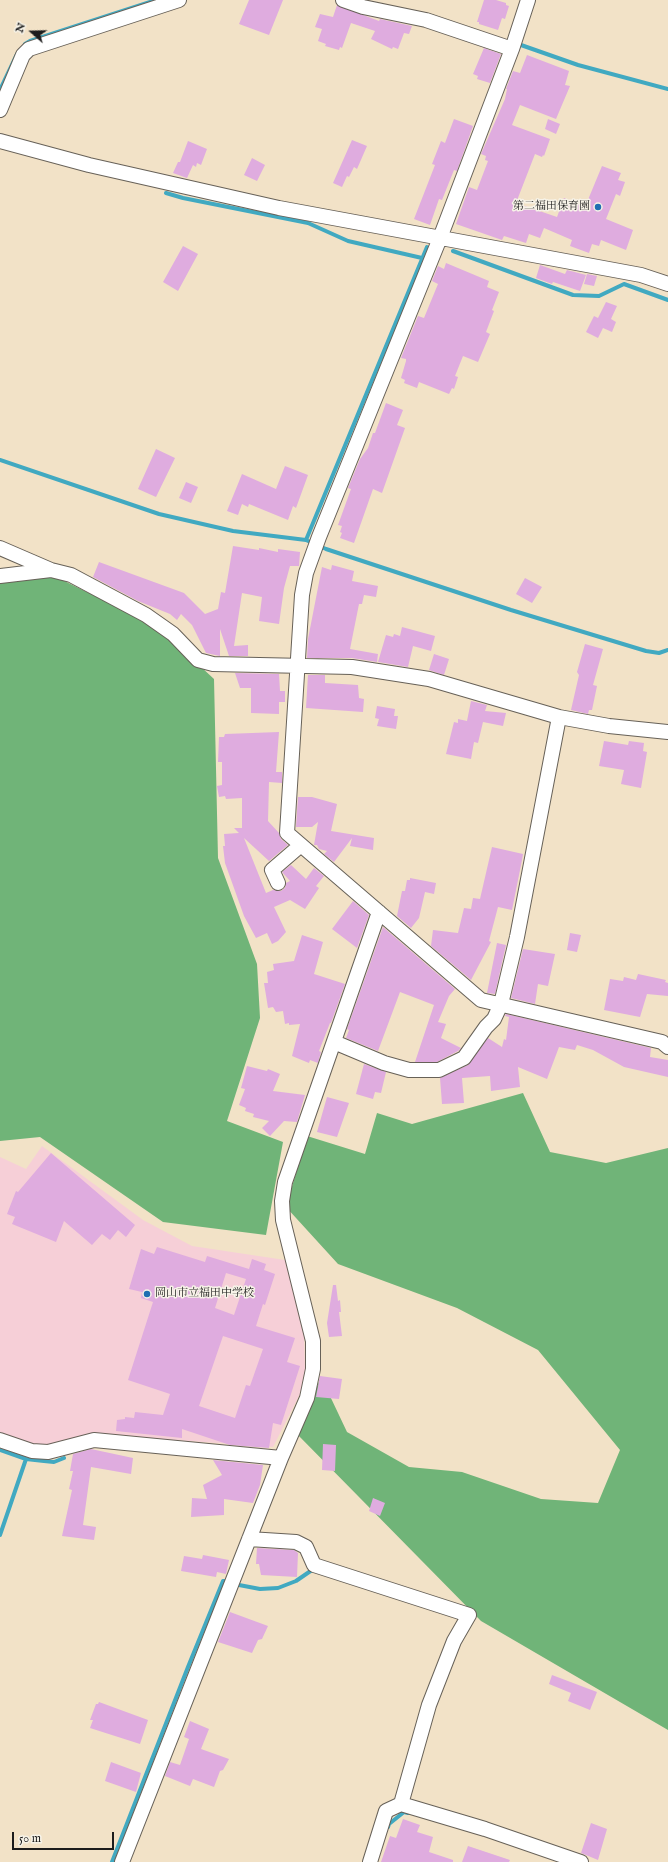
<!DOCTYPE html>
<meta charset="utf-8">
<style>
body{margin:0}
#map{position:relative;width:668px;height:1862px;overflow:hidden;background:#f2e2c7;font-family:"IM FELL English",serif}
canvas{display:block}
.north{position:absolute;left:12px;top:12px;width:40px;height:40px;-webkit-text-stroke:3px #f7f3e8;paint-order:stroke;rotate:290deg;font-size:11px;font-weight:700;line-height:16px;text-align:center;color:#1c1c1c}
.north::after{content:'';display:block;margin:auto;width:14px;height:18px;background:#1c1c1c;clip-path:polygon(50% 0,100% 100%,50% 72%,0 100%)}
.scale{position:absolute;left:12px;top:1832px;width:102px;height:18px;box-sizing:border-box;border:2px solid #1c1c1c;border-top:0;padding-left:5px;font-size:12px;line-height:14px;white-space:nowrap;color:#1c1c1c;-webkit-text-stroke:3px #f7f3e8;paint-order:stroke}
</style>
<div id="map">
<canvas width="668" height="1862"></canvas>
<div class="north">N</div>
<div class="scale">50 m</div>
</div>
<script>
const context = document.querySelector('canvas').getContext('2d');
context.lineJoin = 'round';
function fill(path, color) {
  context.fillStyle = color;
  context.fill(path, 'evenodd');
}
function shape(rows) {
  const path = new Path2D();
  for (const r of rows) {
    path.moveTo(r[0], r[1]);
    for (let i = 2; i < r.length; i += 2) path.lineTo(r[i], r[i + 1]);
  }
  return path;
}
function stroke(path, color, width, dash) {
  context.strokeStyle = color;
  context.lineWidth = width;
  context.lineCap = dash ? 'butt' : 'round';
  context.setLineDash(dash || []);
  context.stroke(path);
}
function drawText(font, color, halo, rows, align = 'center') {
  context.font = font + ' "IM FELL English","Noto Serif JP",serif';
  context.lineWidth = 3;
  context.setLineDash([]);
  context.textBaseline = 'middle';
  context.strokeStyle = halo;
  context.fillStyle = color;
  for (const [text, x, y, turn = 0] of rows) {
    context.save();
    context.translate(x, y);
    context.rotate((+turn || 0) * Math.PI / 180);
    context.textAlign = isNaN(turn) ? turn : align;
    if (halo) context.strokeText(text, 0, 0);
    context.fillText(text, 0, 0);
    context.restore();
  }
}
fill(shape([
 [42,1146,143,1220,192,1246,285,1260,304,1327,305,1371,300,1394,273,1447,91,1434,50,1448,0,1436,0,1157,26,1169]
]), '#f6cfd7');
fill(shape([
 [50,574,158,627,214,679,218,858,257,964,260,1018,227,1121,283,1142,266,1235,163,1222,40,1137,0,1141,0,581],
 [523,1093,550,1152,606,1163,668,1148,668,1730,481,1621,297,1434,321,1377,347,1432,409,1467,462,1472,541,1499,598,1503,620,1450,538,1350,457,1308,338,1264,286,1207,307,1136,365,1154,377,1113,412,1124]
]), '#70b478');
stroke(shape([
 [25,44,30,41,156,0],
 [521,45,578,65,668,89],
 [0,90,17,54],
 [166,193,183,198,308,223,348,241,422,258],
 [453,251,573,295,599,296,624,284,668,300],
 [0,460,159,514,233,531,306,540,326,549,511,610,646,651,659,653,668,650],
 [306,540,427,247],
 [0,1450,26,1459,44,1461,54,1462,64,1458],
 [0,1535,26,1459],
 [239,1585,260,1589,278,1588,296,1581,312,1570],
 [388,1827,389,1824,404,1812,408,1813],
 [112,1862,188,1667,223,1581,225,1581]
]), '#41a9c1', 4);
fill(shape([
 [249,0,283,0,269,35,239,24],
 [484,0,496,0,506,3,506,5,509,6,505,19,502,18,498,30,479,24,479,22,477,22],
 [337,5,379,21,380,19,412,26,409,34,404,33,398,49,393,47,392,49,371,39,375,31,351,23,342,48,340,47,339,50,325,46,326,44,318,41,322,29,315,27,320,14,333,17],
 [484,48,501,54,490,83,477,79,478,76,473,74],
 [527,55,569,71,565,85,570,86,556,119,520,105,512,125,550,139,544,156,543,155,542,157,535,154,516,203,557,217,564,198,585,207,602,166,621,173,618,180,625,182,620,196,616,194,606,219,633,230,626,250,601,240,599,246,592,244,589,253,570,246,572,240,544,228,540,238,529,234,526,243,504,236,502,240,456,224,469,187,477,190,488,161,485,160,486,156,481,154,505,99,507,89,506,89,513,71,520,73],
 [454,119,473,126,457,171,454,170,442,200,439,199,430,225,414,219,435,165,432,164,441,141,445,143],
 [548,119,560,124,556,134,545,129],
 [352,140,367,146,357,169,354,167,349,177,347,176,342,187,333,183],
 [188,141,207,149,201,165,197,163,196,167,193,165,187,178,173,173,178,162,180,162],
 [252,158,265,165,257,181,244,175],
 [183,246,198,254,178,291,163,282],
 [446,263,489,281,487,287,499,292,492,310,494,311,486,332,490,334,478,362,463,356,455,376,458,377,454,389,452,388,449,394,419,382,417,388,404,383,405,380,401,378,406,361,406,359,401,358,405,348,418,316,424,318,438,284,432,281,438,266,444,269],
 [540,265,565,274,567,270,586,275,580,291,553,282,552,284,536,278],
 [587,274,597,276,594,286,584,284],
 [606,302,617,306,611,319,616,322,612,332,603,328,598,338,586,332,594,316,598,318],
 [386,403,403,410,397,425,405,428,382,493,373,489,354,543,340,538,342,533,340,532,342,526,338,525,351,489,348,488,360,459,368,448,373,433,375,433],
 [156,449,175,458,156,497,138,489],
 [285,466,308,475,296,508,293,506,288,520,249,504,248,507,242,504,238,515,227,511,242,474,276,489],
 [186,482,198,487,191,503,179,498],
 [233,546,259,550,259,548,278,552,278,549,300,552,299,566,290,566,284,588,279,624,259,621,262,597,242,593,234,646,248,645,248,656,229,656,220,629,220,656,206,653,192,625,181,614,177,620,170,614,138,601,93,577,99,562,184,593,205,614,218,609,221,592,225,593],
 [332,565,354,571,352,581,378,586,376,597,364,595,362,604,359,604,350,649,378,654,377,662,352,658,307,658,308,639,322,567,331,570],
 [525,578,542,587,532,603,516,594],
 [402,627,435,636,431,651,413,646,408,667,378,662,386,635,393,637,394,634,400,636],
 [585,644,603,649,593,685,597,686,592,710,589,710,588,714,571,710,579,675,577,672],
 [434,654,449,659,444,675,429,670],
 [235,673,279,674,280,691,285,691,285,702,279,702,279,714,251,713,251,688,240,688],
 [308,675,325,675,325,683,358,685,359,698,364,699,363,712,306,708],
 [471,701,487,705,485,711,506,713,503,726,483,722,478,743,474,742,471,759,446,754,454,722,458,723,458,719,467,721],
 [377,706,395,709,394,716,398,716,396,729,377,726,379,719,375,718],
 [279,732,276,772,282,772,282,783,269,782,268,821,279,833,281,839,288,845,269,861,244,838,266,893,273,890,281,891,285,888,286,883,290,881,282,872,291,865,306,879,314,868,324,876,316,886,319,888,305,909,290,900,274,907,286,932,278,941,272,944,267,933,256,938,244,916,225,863,223,846,225,846,224,834,239,833,234,828,242,828,242,798,226,799,225,796,219,797,217,786,222,785,222,762,218,762,219,737,224,737,225,734],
 [604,741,628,745,629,741,644,743,643,751,647,752,641,788,621,784,624,770,599,766],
 [298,797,312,797,337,804,331,831,374,838,373,850,350,846,352,838,334,862,324,854,327,851,319,849,317,845,314,845,318,822,312,827,296,827],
 [492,847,523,854,522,860,512,910,498,907,489,941,491,942,471,980,431,946,433,930,458,933,464,908,471,909,473,898,480,899],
 [410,878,436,883,434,894,425,892,419,918,411,928,397,916,402,891,405,891,407,880,410,880],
 [353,901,369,915,357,948,332,929],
 [383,927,455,989,449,996,438,1022,446,1024,441,1038,461,1048,458,1051,437,1062,415,1062,434,1005,400,992,378,1051,346,1038,349,1030,347,1029],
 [570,933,581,935,577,952,567,950],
 [302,935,323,942,314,974,345,984,331,1023,330,1023,319,1051,321,1052,318,1063,310,1060,309,1063,292,1056,300,1024,289,1025,289,1023,285,1024,283,1011,276,1012,273,1007,268,1008,264,983,268,983,267,972,274,970,273,964,294,961],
 [497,943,506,945,495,994,487,993],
 [523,949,555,954,548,986,538,984,535,1004,511,998],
 [638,974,666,980,665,982,668,983,668,996,647,994,640,1017,604,1010,610,979,623,981,624,977,636,980],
 [506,1014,651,1048,650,1057,668,1060,668,1077,624,1067,593,1050,577,1045,575,1050,559,1047,547,1079,518,1067,520,1087,491,1091,490,1076,462,1078,464,1103,442,1104,440,1078,468,1065,488,1038,502,1047,504,1039,506,1040,509,1017,505,1016],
 [364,1064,386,1072,381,1093,375,1092,373,1099,356,1094],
 [247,1066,267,1071,268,1069,280,1074,273,1091,305,1095,297,1122,284,1121,270,1136,262,1128,269,1121,253,1117,254,1114,245,1111,246,1108,239,1105,245,1089,241,1088],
 [327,1097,349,1103,337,1137,317,1132],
 [51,1153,135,1225,126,1237,118,1230,110,1240,102,1234,92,1245,64,1221,56,1242,12,1224,15,1217,7,1214,16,1191,18,1192],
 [157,1247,205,1262,207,1256,249,1269,252,1259,266,1264,264,1270,275,1274,265,1305,263,1304,256,1326,295,1338,287,1362,300,1366,281,1425,273,1423,269,1448,230,1445,182,1429,182,1438,116,1431,117,1420,125,1419,125,1417,134,1418,135,1412,163,1415,170,1394,128,1380,153,1302,141,1298,142,1292,129,1289,141,1249,154,1254],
 [226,1273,246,1279,234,1315,215,1308],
 [223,1336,263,1349,250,1386,246,1385,235,1418,199,1406],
 [333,1285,336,1285,338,1301,340,1300,341,1312,339,1312,342,1336,329,1337,327,1323],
 [320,1376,342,1379,339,1399,316,1397],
 [323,1444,336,1445,335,1471,322,1470],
 [91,1449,133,1458,131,1474,91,1467,83,1525,96,1527,94,1540,62,1536,72,1490,69,1489,73,1471,70,1471,73,1454],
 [213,1460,263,1465,260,1485,253,1503,224,1499,224,1515,191,1517,192,1498,207,1499,203,1485,222,1475],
 [373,1498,385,1503,380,1516,369,1511],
 [257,1548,294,1550,298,1553,297,1577,261,1575,259,1564,256,1564],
 [203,1555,229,1560,226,1574,217,1572,216,1577,181,1571,184,1556,202,1559],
 [230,1612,268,1626,262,1639,258,1640,252,1653,218,1642],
 [552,1675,597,1692,590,1710,568,1701,571,1693,549,1684],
 [99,1702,148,1720,140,1744,90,1728,93,1720,90,1720,96,1704,98,1704],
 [190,1721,209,1729,201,1749,229,1759,223,1770,220,1771,214,1787,193,1779,190,1786,165,1776,170,1762,180,1765,189,1739,184,1737],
 [111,1762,141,1773,136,1792,105,1781],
 [403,1819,420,1825,417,1832,433,1837,429,1852,453,1860,453,1862,381,1862,390,1836,396,1838],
 [591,1823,607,1829,598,1860,581,1853],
 [468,1846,510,1860,509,1862,462,1862]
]), '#dfacdf');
const minor = shape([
 [343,0,363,7,426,20,512,49],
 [528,0,512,49,440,238,319,537,306,573,302,595,287,833,481,1000,662,1042,668,1047],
 [0,110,23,55,29,49,179,0],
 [0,141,89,165,279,208,641,275,668,284],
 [0,548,51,570,71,575,146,615,173,634,198,660,213,664,352,667,429,679,559,717,609,726,668,732],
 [0,576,51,570],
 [278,883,272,870,301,845],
 [334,1042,384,1063,409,1070,439,1070,464,1058,486,1027,494,1019,501,1004,517,937,559,717],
 [0,1440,32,1451,48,1452,94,1440,281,1458],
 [249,1539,296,1542,306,1547,314,1565,469,1615,454,1641,429,1705,401,1804],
 [122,1862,281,1458,307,1398,313,1369,313,1341,283,1220,282,1201,285,1182,379,912],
 [370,1862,386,1811,401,1804,485,1829,581,1862]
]);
stroke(minor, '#676158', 16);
stroke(minor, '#fff', 14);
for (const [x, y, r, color] of [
 [598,207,4,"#1f6fb2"],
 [147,1294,4,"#1f6fb2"]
]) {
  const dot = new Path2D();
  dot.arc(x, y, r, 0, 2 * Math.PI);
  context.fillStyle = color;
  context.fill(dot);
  stroke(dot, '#f7f3e8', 1.5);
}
drawText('11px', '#1c1c1c', '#f7f3e8', [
 ["第二福田保育園",590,207],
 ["岡山市立福田中学校",155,1294,"left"]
], 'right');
</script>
